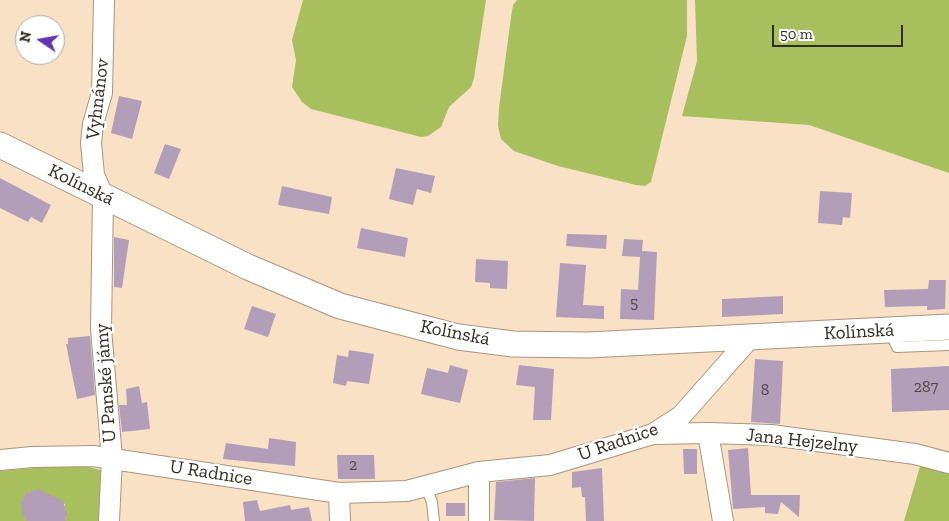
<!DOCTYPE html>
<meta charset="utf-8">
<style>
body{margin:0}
#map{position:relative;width:949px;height:521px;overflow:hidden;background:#f9e1c6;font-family:"Zilla Slab",serif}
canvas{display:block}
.north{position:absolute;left:15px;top:15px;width:50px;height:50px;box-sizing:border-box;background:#fff;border:1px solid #adaaa6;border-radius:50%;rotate:282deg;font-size:14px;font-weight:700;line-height:20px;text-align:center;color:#332a20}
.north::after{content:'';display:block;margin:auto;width:18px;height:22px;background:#6036ae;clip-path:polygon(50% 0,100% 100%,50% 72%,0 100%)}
.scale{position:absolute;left:772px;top:25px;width:131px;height:22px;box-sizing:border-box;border:2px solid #332a20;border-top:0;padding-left:6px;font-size:15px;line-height:18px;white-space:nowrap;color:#332a20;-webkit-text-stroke:4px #fff;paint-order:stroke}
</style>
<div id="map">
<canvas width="949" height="521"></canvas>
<div class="north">N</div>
<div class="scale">50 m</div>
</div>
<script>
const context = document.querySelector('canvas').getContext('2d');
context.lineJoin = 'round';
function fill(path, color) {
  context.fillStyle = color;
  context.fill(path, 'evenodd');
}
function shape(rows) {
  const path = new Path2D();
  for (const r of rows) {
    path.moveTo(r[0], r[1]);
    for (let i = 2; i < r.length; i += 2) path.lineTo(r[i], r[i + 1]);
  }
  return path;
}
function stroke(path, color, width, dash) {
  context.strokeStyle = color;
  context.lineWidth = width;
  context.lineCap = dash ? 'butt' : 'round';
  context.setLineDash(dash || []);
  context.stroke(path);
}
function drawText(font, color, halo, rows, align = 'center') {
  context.font = font + ' "Zilla Slab",serif';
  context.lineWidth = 5;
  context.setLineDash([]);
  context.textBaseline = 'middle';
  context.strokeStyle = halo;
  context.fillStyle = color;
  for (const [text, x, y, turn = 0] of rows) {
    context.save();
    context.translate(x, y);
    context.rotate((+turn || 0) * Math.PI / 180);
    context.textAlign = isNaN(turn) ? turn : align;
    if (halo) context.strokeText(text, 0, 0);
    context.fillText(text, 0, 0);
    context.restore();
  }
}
fill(shape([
 [303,0,486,0,474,78,471,87,449,107,441,127,428,136,421,137,311,109,302,102,292,87,296,60,292,40],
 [517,0,687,0,687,36,651,182,645,186,636,185,558,166,514,151,501,139,498,126,499,108,511,17,513,5],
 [695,0,949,0,949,173,809,125,682,116,697,61],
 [924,453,949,462,949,521,904,521],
 [79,464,103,471,103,521,66,521,65,516,68,515,65,514,65,504,42,494,41,490,39,493,29,492,25,500,22,499,25,514,22,516,26,516,26,521,0,521,0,471]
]), '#a8bf5d');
fill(shape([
 [119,96,142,101,132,139,111,133],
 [165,144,181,149,169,179,154,173],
 [396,168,435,176,431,193,417,189,413,205,389,199],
 [0,178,51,205,42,223,31,217,28,222,0,208],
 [282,186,332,197,329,214,278,205],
 [820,191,852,193,850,218,843,217,842,225,818,223],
 [361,228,408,238,405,257,357,248],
 [567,234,607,235,606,249,566,246],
 [114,237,129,240,122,288,114,287],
 [624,239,643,240,642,251,657,252,654,320,620,319,621,289,638,290,640,257,622,256],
 [476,259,508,261,507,289,490,288,490,283,475,282],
 [560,263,586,265,583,305,604,306,604,319,556,317],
 [929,280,946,280,945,309,927,310,927,306,885,307,884,290,928,289],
 [783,296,783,314,722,317,722,299],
 [252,306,276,314,268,337,244,329],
 [90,336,95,395,77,399,66,344,68,344,68,338],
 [349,350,374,354,369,384,347,381,346,386,333,383,337,355,348,357],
 [755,359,783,361,780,424,751,422],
 [450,365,468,370,460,403,421,394,427,368,448,373],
 [519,365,554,369,551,420,533,420,535,387,516,385],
 [949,366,949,410,892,412,891,369],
 [139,386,142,403,147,402,150,429,122,432,119,405,127,405,126,389],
 [269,438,296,442,295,466,223,459,226,443,268,449],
 [748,448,751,495,800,495,799,517,781,502,778,514,765,513,765,507,733,509,728,450],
 [683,449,697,449,697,474,684,474],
 [337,455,374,455,375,479,338,479],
 [602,468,604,521,586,521,585,497,582,497,581,487,572,488,572,472],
 [535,478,534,521,494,520,496,482],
 [38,489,63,501,68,516,65,516,66,521,26,521,26,516,23,517,21,503,25,494],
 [257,500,260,511,290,505,291,510,309,507,312,521,245,521,243,502],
 [446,503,465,503,465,516,446,516]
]), '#b29eb8');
const service = shape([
 [890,331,897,347,949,345],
 [426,487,432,502,434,521]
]);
const minor = shape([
 [104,0,102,93,93,124,91,143,94,175,103,196,101,329,112,458,109,521],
 [708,433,723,521],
 [653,434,708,433,771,435,915,454,949,463],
 [0,460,32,457,93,456,339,493,407,491,479,472,550,465,653,434,681,416,750,338],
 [479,472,479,521],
 [339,493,340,521]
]);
const tertiary = shape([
 [0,145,248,267,340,306,458,337,513,344,588,345,949,327]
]);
stroke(service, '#aa947b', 12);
stroke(minor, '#aa947b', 22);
stroke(tertiary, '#aa947b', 27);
stroke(service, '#fff', 10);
stroke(minor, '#fff', 20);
stroke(tertiary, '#fff', 25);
drawText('16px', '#534746', null, [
 ["5",634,303],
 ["287",926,387],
 ["8",765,390],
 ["2",353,465]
]);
drawText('19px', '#332a20', '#fff', [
 ["Vyhnánov",98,99,-83],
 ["Kolínská",81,185,26],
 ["Kolínská",859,332,-3],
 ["Kolínská",455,333,11],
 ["U Panské jámy",106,383,-94],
 ["Jana Hejzelny",802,441,6],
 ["U Radnice",618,442,-19],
 ["U Radnice",211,473,9]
]);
</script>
